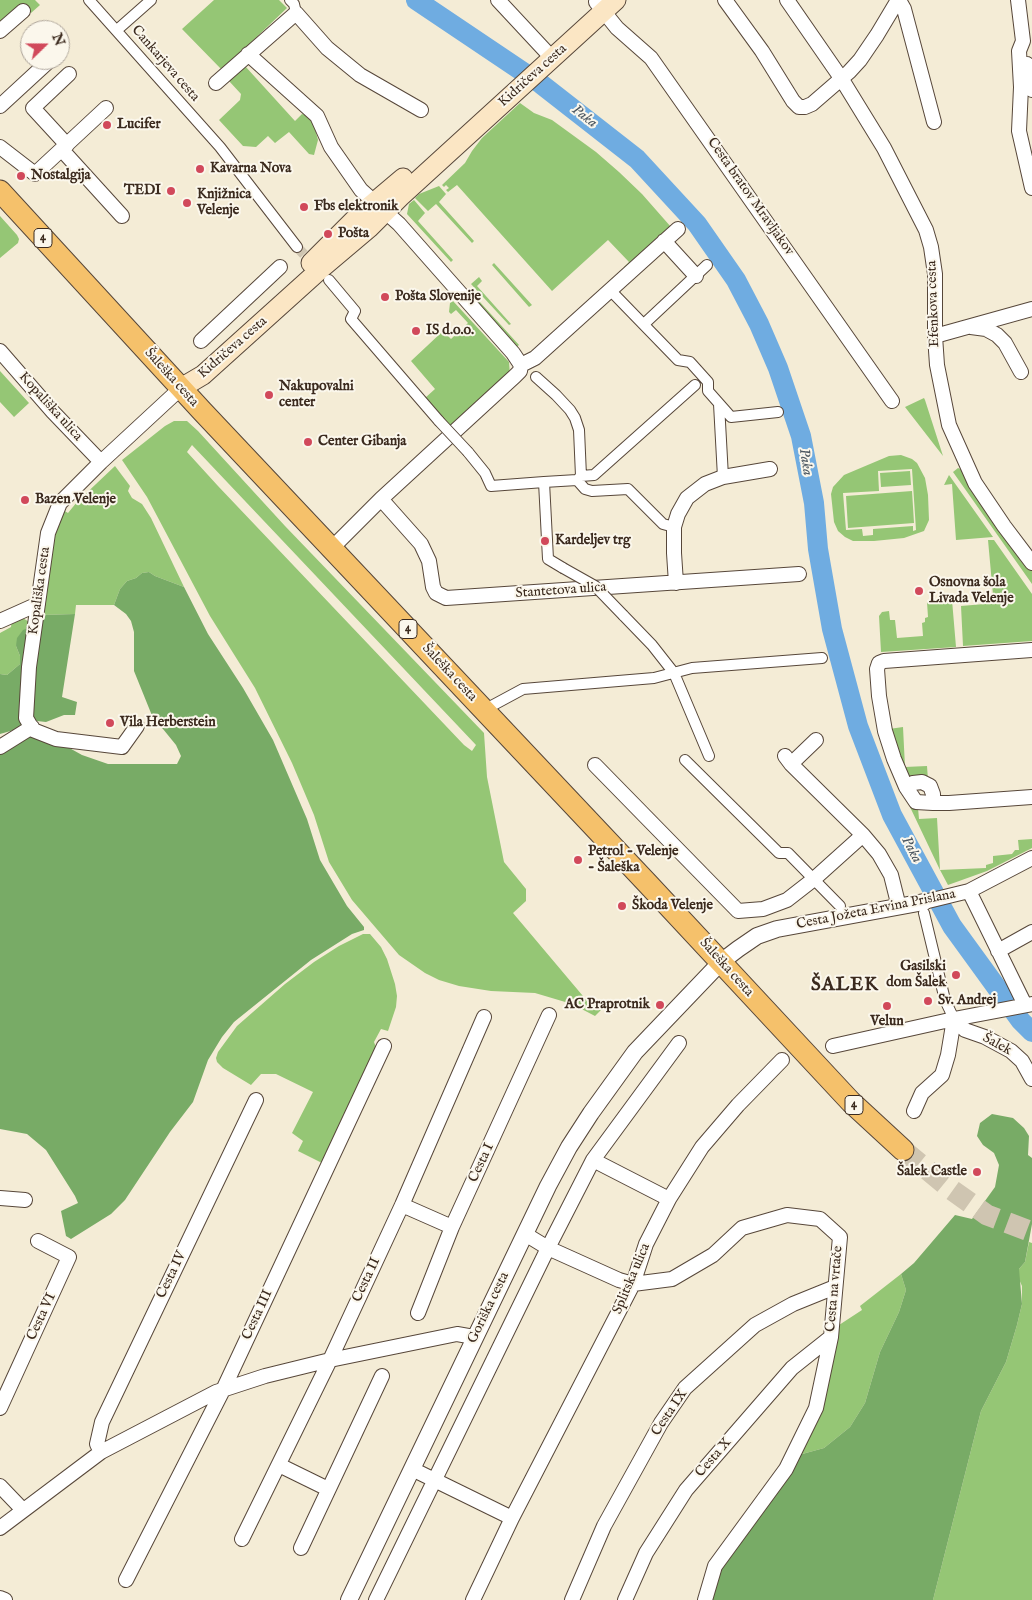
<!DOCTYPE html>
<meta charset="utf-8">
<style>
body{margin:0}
#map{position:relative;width:1032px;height:1600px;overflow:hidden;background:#f4ecd6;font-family:"IM FELL English",serif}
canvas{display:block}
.north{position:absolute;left:20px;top:20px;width:50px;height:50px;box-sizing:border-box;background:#fbf7ec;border:1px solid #aea59a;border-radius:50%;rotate:68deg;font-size:14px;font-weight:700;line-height:20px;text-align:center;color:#3b2a1e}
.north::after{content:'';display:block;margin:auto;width:18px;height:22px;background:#d1495b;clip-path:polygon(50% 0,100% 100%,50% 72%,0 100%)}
</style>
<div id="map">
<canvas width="1032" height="1600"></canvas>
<div class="north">N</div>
</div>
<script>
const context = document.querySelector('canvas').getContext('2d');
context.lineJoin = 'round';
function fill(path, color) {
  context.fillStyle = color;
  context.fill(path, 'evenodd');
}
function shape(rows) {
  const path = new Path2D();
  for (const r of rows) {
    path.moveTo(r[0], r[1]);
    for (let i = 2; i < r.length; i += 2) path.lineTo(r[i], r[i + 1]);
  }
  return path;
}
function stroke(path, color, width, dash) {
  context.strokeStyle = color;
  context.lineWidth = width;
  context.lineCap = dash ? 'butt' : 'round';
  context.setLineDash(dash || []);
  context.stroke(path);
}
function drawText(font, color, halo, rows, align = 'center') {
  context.font = font + ' "IM FELL English",serif';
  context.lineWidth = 4;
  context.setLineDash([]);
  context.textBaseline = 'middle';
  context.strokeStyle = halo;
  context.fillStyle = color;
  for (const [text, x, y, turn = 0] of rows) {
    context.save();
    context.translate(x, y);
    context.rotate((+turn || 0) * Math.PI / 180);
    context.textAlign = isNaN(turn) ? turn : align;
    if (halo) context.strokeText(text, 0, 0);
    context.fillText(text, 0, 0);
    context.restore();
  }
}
fill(shape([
 [0,0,35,0,40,5,31,13,24,5,0,23],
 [214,0,279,0,287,8,222,70,182,29],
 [245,66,295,121,302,114,312,117,318,140,314,155,309,154,289,132,275,143,268,136,256,147,243,146,219,120,240,100,241,94,229,81],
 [520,103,534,113,552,120,596,152,619,172,642,194,671,227,624,269,624,267,629,262,608,240,552,291,457,185,448,192,446,190,449,188,446,185,444,187,442,185,465,163,472,151,482,138],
 [439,186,446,194,439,202,474,241,472,243,436,204,428,211,415,198,419,194],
 [414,200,425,213,418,221,453,260,451,262,407,214,409,204],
 [0,216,17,235,19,239,18,243,0,258],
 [494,263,532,305,529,307,492,265],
 [479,277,482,281,477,286,511,324,509,325,471,284],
 [469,290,519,345,515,348,469,296],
 [453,301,509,362,510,375,451,427,425,398,435,389,411,361,443,331,451,339,468,323,456,310,451,314,449,312,450,303],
 [0,371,29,403,14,417,0,402],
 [924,398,925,400,943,456,905,407],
 [174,421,187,421,198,431,285,526,484,733,487,777,504,862,526,889,526,901,513,913,588,1002,592,1006,597,1002,603,1008,595,1016,572,1004,535,993,491,991,459,986,439,980,425,973,399,955,352,900,329,862,314,815,292,763,255,688,210,616,147,497,122,460,165,426],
 [192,445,476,745,472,751,464,745,218,486,187,452],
 [901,455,912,459,917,463,925,478,928,495,929,520,924,531,904,538,874,541,853,541,845,537,838,531,834,522,831,494,833,487,844,475,889,456],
 [912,469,916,530,913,531,913,526,873,529,873,535,863,536,862,529,846,530,843,493,879,491,878,471],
 [115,466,130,486,128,491,132,498,142,504,151,518,184,587,155,576,149,572,142,573,136,578,127,581,120,589,114,605,76,605,75,614,41,615,51,541,63,510,68,513,77,502],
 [958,468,963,470,982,504,1032,570,1032,584,953,472],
 [910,471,911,485,881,487,880,473],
 [949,475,993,537,956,540,952,484,944,485],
 [912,491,914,523,848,528,846,496],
 [988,540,994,540,1032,594,1032,641,963,646,961,606,1008,602,1008,594,993,595],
 [952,600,956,647,881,652,879,616,882,612,889,611,890,620,895,620,897,638,923,636,922,623,925,622,925,618,928,617,927,602],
 [21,617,31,623,16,646,20,656,20,664,7,675,0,674,0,633,11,627,12,619],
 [903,727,905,767,927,766,928,780,909,779,889,729],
 [910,807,918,808,919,819,937,818,940,870,986,868,986,865,993,863,993,856,1012,854,1015,850,1019,850,1018,840,1032,839,1032,848,987,871,948,885,940,870],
 [363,934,370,934,381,947,387,959,395,984,397,996,396,1007,388,1031,381,1029,374,1042,378,1053,322,1163,298,1151,303,1141,292,1133,313,1092,276,1074,261,1074,251,1085,223,1068,217,1062,216,1058,218,1052,237,1026,285,984,314,962,339,946],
 [1029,1242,1032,1243,1032,1600,933,1600,981,1411,1006,1362,1017,1325,1022,1304,1022,1286,1018,1277,1019,1269,1025,1262],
 [901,1274,906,1290,899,1312,880,1352,865,1403,850,1427,824,1448,795,1456,836,1327,862,1310,860,1306]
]), '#95c675');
fill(shape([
 [149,572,155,576,184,587,208,634,243,688,273,740,307,819,320,860,347,906,364,927,364,930,352,934,311,960,234,1022,222,1037,208,1060,193,1102,170,1132,125,1200,111,1214,71,1239,66,1236,61,1211,78,1203,75,1196,46,1150,27,1134,0,1129,0,751,30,735,64,745,82,755,108,764,177,764,181,756,176,745,163,729,155,723,134,671,134,632,131,621,126,614,114,605,120,589,127,581,136,578,142,573],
 [75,614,62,697,77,702,75,715,64,715,46,722,37,721,31,716,41,615],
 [32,626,21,705,21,728,0,734,0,674,7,675,20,664,20,656,16,646,17,638,23,630],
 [992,1114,1013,1118,1024,1128,1029,1136,1028,1155,1032,1158,1032,1224,1025,1262,1019,1269,1022,1304,1017,1325,1006,1362,981,1411,933,1600,707,1600,718,1566,795,1456,824,1448,850,1427,865,1403,880,1352,899,1312,906,1290,901,1274,914,1263,955,1215,972,1219,995,1187,999,1165,994,1153,983,1145,977,1136,980,1123]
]), '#78ab66');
stroke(shape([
 [416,0,541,84,637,159,697,224,736,280,759,324,778,368,801,436,814,503,818,549,832,629,858,726,892,815,952,926,1021,1021,1032,1032]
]), '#6face1', 20);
stroke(shape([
 [297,247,314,265]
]), '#cfc5b1', 10, [10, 5]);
stroke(shape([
 [903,1150,952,1190,987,1215,1032,1232]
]), '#cfc5b1', 21, [21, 11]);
const pedestrian = shape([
 [89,0,220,147,297,247],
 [290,0,294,4,296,13],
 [117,30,151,0],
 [329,280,355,311,351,319,439,421],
 [610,290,678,360,690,362,708,382,708,391,731,417,778,412],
 [644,324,707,265],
 [536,377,556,395,570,410,575,418,579,430,581,476],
 [719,404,723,477],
 [468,452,485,473,491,486,544,482,548,559,563,568],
 [577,480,585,489,592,491,628,489,663,524,674,527],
 [544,482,577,480,581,476,594,475,695,385],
 [623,615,652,645,674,673,709,756],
 [484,710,523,689,654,678,692,668,822,658],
 [685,760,779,853,788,853,840,906],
 [924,913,945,1000,954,1019]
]);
const minor = shape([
 [498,0,552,58],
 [725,0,762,51,793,101,799,107,805,107,812,104,849,72,860,60,877,35,898,0],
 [787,0,841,78,884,148,926,230,931,247,935,274,935,336,937,365,949,425,975,483,1004,526,1032,563],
 [899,0,904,9,934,122],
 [1018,0,1023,41,1019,51,1021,87,1019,131,1032,188],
 [596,2,617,28,651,58,892,401],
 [0,31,23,11],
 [248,54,317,116,331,147,361,190,399,224,513,353,521,365],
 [1027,64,1032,90],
 [216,83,296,13,327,48,360,75,421,110],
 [0,106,50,60],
 [67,145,33,108,69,74],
 [0,147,35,174,106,108],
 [62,150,122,216],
 [664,241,696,276],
 [971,327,986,329,997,335,1005,343,1021,372],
 [935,336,1032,309],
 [201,341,280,267],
 [0,351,53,412,101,462],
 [381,499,421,544,429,561,433,587,436,593,446,598,799,574],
 [332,548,381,499,515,376,520,371,521,365,535,358,678,229],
 [676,583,674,553,674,527,678,514,687,498,705,484,723,477,770,469],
 [0,621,38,604],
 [137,726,122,747,56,739,33,730,26,718,29,667,48,533,60,503,101,462,181,388],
 [0,747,32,727],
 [785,756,791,764,863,835,879,854,891,875,899,907],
 [791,764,816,740],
 [595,765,738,911,763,909,787,900,814,879,863,835],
 [906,787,894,759,885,731,879,696,877,669,879,663,884,661,1032,650],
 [933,803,933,794,930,786,922,782,913,783,906,787,916,802,933,803,949,803,1032,797],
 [969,891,1025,1005],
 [924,902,969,891,1032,858],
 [998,951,1032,932],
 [954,1019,965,1030,985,1037,1011,1051,1022,1061,1032,1079],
 [833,1046,954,1019,1032,1004],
 [914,1111,922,1093,942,1075,948,1055,954,1019],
 [593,1160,669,1199],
 [0,1198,25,1200],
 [402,1205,452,1227],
 [525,1234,548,1248,619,1280,633,1284,672,1279,713,1255,742,1228,787,1215,820,1219,840,1237,831,1337,816,1408,786,1469,715,1566,705,1600],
 [418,1313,452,1227,549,1015],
 [0,1408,69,1257,38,1241],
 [101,1452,97,1444,102,1422,256,1100],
 [279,1465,328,1489],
 [412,1469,512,1518,473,1600],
 [0,1486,23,1510],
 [512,1518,633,1284,646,1244,669,1199,702,1147,738,1105,782,1060],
 [0,1528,101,1452,216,1392,265,1376,330,1360,457,1334,474,1337],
 [242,1539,330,1360,402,1205,484,1017],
 [301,1548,382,1376],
 [126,1580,223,1390,384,1046],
 [0,1598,5,1600],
 [376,1600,548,1248,593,1160,679,1043],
 [572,1600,604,1526,661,1423,685,1388,755,1325,793,1304,835,1287],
 [625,1600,646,1553,686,1490,792,1368,831,1337]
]);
const tertiary = shape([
 [349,1600,548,1186,569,1147,591,1113,635,1052,721,962,738,949,757,936,777,929,924,902]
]);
const secondary = shape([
 [311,263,358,216,403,178],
 [181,388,203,375,324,266,369,228,400,197,616,0]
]);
const primary = shape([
 [0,191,202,411,648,884,851,1102,903,1150]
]);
stroke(pedestrian, '#57473a', 12);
stroke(minor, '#57473a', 16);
stroke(tertiary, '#57473a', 18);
stroke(secondary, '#57473a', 21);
stroke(primary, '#57473a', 23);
stroke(pedestrian, '#fff', 10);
stroke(minor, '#fff', 14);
stroke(tertiary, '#fff', 16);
stroke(secondary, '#fbe6c4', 19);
stroke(primary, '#f5c16b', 21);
const pedestrianBridge = shape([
 [439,421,468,452],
 [563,568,595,586,623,615]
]);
stroke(pedestrianBridge, '#57473a', 12, []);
stroke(pedestrianBridge, '#fff', 10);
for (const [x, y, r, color] of [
 [107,125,5,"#d1495b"],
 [200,169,5,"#d1495b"],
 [21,176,5,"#d1495b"],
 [171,191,5,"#d1495b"],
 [187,203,5,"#d1495b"],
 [304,207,5,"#d1495b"],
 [328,234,5,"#d1495b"],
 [385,297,5,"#d1495b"],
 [416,331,5,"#d1495b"],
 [269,395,5,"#d1495b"],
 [308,442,5,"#d1495b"],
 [25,500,5,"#d1495b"],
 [545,541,5,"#d1495b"],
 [919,591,5,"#d1495b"],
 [110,723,5,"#d1495b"],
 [578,860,5,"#d1495b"],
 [622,906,5,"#d1495b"],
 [956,975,5,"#d1495b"],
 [928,1001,5,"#d1495b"],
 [660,1005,5,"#d1495b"],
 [887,1006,5,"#d1495b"],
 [977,1172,5,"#d1495b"]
]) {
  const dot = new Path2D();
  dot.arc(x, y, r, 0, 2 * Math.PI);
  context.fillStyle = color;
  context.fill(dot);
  stroke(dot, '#fbf7ec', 2);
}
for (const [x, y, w] of [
 [43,238,18],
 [408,629,18],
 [854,1105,18]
]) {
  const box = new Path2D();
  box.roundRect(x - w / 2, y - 9.5, w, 19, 4);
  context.fillStyle = '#fbf7ec';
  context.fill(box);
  stroke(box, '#3b2a1e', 1);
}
drawText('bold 12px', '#3b2a1e', null, [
 ["4",43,238],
 ["4",408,629],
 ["4",854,1105]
]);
drawText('14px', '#3b2a1e', '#fbf7ec', [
 ["Cankarjeva cesta",165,64,49],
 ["Kidričeva cesta",533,76,-42],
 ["Cesta bratov Mravljakov",750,197,55],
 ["Efenkova cesta",934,304,-92],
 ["Kidričeva cesta",233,348,-41],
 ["Šaleška cesta",171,378,48],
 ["Kopališka ulica",50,407,48],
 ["Kopališka cesta",40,591,-82],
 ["Stantetova ulica",561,591,-4],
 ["Šaleška cesta",449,673,47],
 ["Cesta Jožeta Ervina Prislana",876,910,-11],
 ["Šaleška cesta",726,968,48],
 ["Šalek",997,1045,29],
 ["Cesta I",482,1163,-65],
 ["Cesta IV",172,1275,-64],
 ["Splitska ulica",632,1279,-67],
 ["Cesta II",367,1280,-65],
 ["Cesta na vrtače",835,1289,-85],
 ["Goriška cesta",489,1308,-64],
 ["Cesta III",258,1315,-65],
 ["Cesta VI",42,1317,-65],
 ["Cesta IX",670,1413,-56],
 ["Cesta X",714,1458,-49]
]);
drawText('bold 14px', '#3b2a1e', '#fbf7ec', [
 ["Lucifer",117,125],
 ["Kavarna Nova",210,169],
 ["Nostalgija",31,176],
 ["TEDI",161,191,"right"],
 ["Knjižnica",197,195],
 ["Velenje",197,211],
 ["Fbs elektronik",314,207],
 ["Pošta",338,234],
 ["Pošta Slovenije",395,297],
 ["IS d.o.o.",426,331],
 ["Nakupovalni",279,387],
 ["center",279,403],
 ["Center Gibanja",318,442],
 ["Bazen Velenje",35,500],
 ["Kardeljev trg",555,541],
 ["Osnovna šola",929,583],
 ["Livada Velenje",929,599],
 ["Vila Herberstein",120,723],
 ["Petrol - Velenje",588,852],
 ["- Šaleška",588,868],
 ["Škoda Velenje",632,906],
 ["Gasilski",946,967,"right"],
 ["dom Šalek",946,983,"right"],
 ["Sv. Andrej",938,1001],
 ["AC Praprotnik",650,1005,"right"],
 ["Velun",887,1022,"center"],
 ["Šalek Castle",967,1172,"right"]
], 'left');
drawText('italic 15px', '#4d5862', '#fbf7ec', [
 ["Paka",584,117,38],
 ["Paka",805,462,81],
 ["Paka",911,850,62]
]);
context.letterSpacing = '1px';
drawText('bold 19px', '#3b2a1e', '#fbf7ec', [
 ["ŠALEK",845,986]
]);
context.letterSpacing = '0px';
</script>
